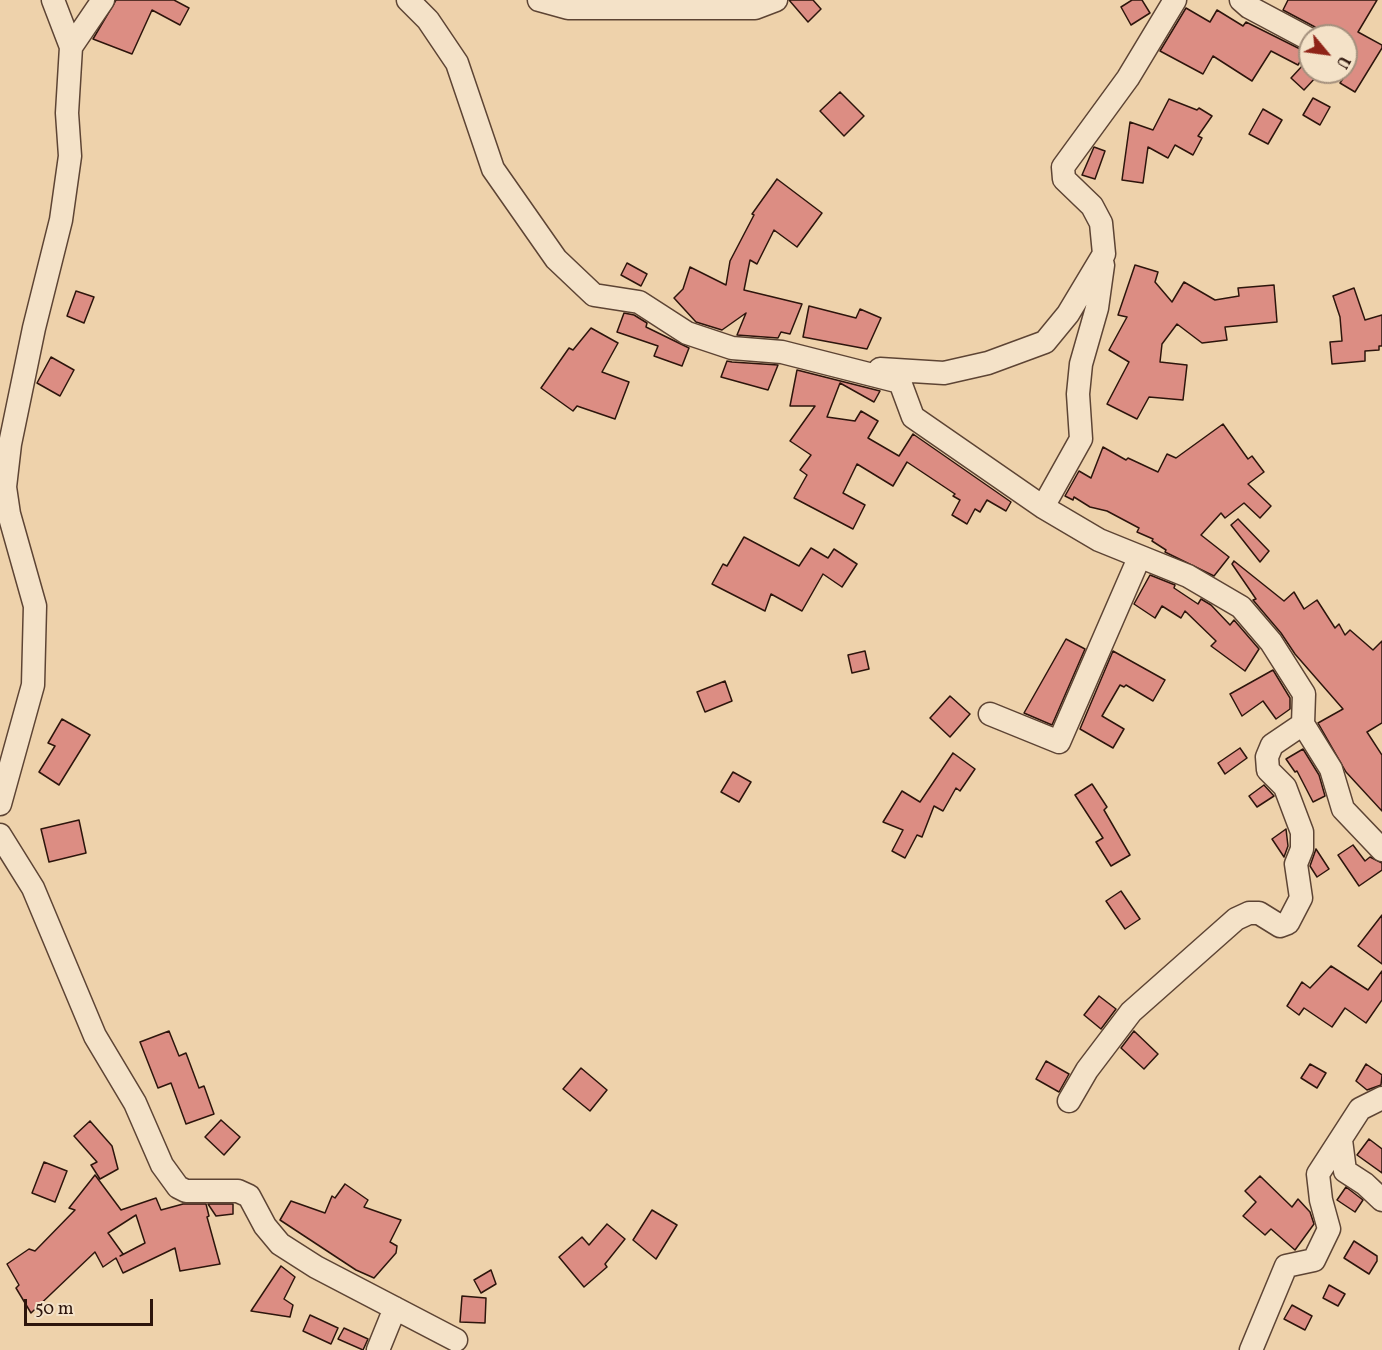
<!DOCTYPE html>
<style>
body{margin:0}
#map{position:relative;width:1382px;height:1350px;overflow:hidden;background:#eed2ab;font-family:Vollkorn,serif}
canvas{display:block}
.north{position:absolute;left:1298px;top:24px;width:60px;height:60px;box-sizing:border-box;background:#f4e2c8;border:2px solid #a4907d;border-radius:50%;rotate:119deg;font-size:16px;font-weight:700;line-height:24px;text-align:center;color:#2d150c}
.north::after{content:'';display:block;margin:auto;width:21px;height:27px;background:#8f2418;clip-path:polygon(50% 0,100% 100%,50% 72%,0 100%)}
.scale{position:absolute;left:24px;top:1299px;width:129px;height:27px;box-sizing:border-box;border:3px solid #2d150c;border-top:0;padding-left:8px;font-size:18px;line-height:21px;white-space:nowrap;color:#2d150c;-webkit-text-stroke:4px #f4e2c8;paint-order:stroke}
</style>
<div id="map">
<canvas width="1382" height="1350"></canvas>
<div class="north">U</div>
<div class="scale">50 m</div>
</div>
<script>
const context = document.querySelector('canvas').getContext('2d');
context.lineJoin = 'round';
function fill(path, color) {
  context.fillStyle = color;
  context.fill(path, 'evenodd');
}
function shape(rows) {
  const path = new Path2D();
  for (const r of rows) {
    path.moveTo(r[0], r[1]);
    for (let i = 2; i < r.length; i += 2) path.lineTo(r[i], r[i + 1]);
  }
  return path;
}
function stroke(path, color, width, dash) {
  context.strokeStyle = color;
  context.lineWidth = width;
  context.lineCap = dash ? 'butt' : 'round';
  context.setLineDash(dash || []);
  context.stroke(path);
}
const building = shape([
 [116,0,174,0,189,8,180,25,152,10,132,54,93,39,116,0],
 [789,0,813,0,821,9,808,22,789,0],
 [1132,0,1142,0,1150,13,1131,25,1121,7,1132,0],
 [1288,0,1377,0,1358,32,1382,45,1382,48,1355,92,1340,83,1346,74,1346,36,1322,36,1315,27,1283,10,1288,0],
 [1186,8,1210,22,1217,10,1243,26,1246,22,1306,52,1298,65,1271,51,1252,81,1213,56,1203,74,1160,51,1186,8],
 [1304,64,1310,72,1317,76,1304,90,1291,78,1304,64],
 [840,92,864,116,844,136,820,111,840,92],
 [1313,98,1330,107,1320,125,1303,115,1313,98],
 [1169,99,1197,110,1199,108,1212,116,1198,136,1202,138,1193,155,1175,145,1168,158,1148,147,1143,183,1122,180,1130,122,1153,130,1169,99],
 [1263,109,1282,120,1268,144,1249,134,1263,109],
 [1094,147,1105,151,1095,179,1082,175,1094,147],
 [777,179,822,213,797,247,774,230,757,264,750,260,744,290,802,304,790,334,781,332,778,338,737,335,746,313,722,330,696,322,674,298,683,289,690,267,726,285,730,261,754,215,752,214,777,179],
 [627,263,647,274,641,286,621,275,627,263],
 [1135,265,1158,272,1155,282,1172,302,1184,282,1215,300,1239,296,1238,288,1274,285,1277,322,1225,327,1227,340,1202,343,1177,324,1162,344,1160,362,1187,365,1183,400,1149,397,1137,419,1107,404,1129,362,1109,350,1127,317,1118,315,1135,265],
 [1354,288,1365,320,1382,315,1382,346,1379,346,1379,350,1365,351,1365,361,1332,364,1330,342,1342,341,1340,317,1333,296,1354,288],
 [76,291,94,297,84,323,67,316,76,291],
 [809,306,856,318,860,309,881,318,867,349,803,337,809,306],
 [624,313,634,315,647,323,646,327,689,348,682,366,654,356,658,346,617,332,624,313],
 [591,328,618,343,602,372,629,382,615,419,577,406,573,411,541,388,569,348,573,350,591,328],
 [51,357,74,370,60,396,37,383,51,357],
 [727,361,732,362,778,365,768,390,721,377,727,361],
 [797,370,880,391,874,402,840,383,827,417,855,421,861,411,878,421,868,438,899,456,913,434,1011,502,1006,511,987,500,980,512,975,509,967,524,952,515,960,500,953,496,955,494,907,462,893,486,857,464,843,493,865,505,853,529,794,498,807,475,800,470,811,455,790,441,815,406,790,406,797,370],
 [1223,424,1248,459,1252,456,1264,472,1248,484,1271,506,1260,518,1244,503,1225,518,1221,513,1201,535,1229,557,1214,576,1165,552,1166,550,1152,541,1153,539,1137,532,1139,528,1107,511,1090,507,1074,497,1073,500,1065,496,1079,471,1091,478,1103,447,1126,460,1128,458,1158,472,1167,454,1176,458,1223,424],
 [1238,519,1269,551,1260,562,1231,525,1238,519],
 [744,537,799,566,811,548,828,558,834,549,857,564,842,587,823,574,802,611,771,594,765,611,712,584,723,564,727,566,744,537],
 [1234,561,1284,601,1294,592,1304,609,1317,600,1335,628,1339,624,1345,635,1350,630,1373,650,1382,641,1382,723,1367,732,1382,755,1382,811,1346,772,1318,723,1343,709,1295,654,1281,633,1253,600,1256,599,1232,564,1234,561],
 [1150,575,1175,585,1174,588,1198,604,1201,599,1211,605,1230,625,1234,620,1259,649,1245,671,1211,646,1216,641,1185,611,1181,618,1162,606,1155,618,1134,604,1150,575],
 [1066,639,1085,649,1052,725,1024,713,1066,639],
 [865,651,869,669,852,673,848,655,865,651],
 [1113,651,1165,680,1153,701,1126,685,1124,687,1120,685,1102,716,1124,729,1113,748,1080,729,1113,651],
 [1273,670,1290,698,1290,709,1276,719,1263,701,1242,716,1230,694,1273,670],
 [725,681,732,701,705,712,697,692,725,681],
 [950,696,970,714,950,737,930,718,950,696],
 [62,719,90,735,59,785,39,772,55,746,48,743,62,719],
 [1240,748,1247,758,1225,774,1218,763,1240,748],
 [1303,749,1319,775,1325,796,1313,802,1297,771,1295,772,1286,759,1303,749],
 [953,753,975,769,960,791,956,788,943,811,934,806,922,837,917,835,905,858,892,851,903,830,883,822,902,791,920,802,953,753],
 [733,772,751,782,739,802,721,792,733,772],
 [1092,784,1107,807,1104,810,1130,855,1111,866,1096,842,1103,838,1075,795,1092,784],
 [1264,785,1274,796,1257,807,1249,796,1264,785],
 [79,820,86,853,49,862,41,829,79,820],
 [1286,829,1288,846,1284,857,1272,839,1286,829],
 [1353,845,1365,861,1370,857,1382,863,1382,870,1359,886,1338,855,1353,845],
 [1316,849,1329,869,1317,877,1310,866,1316,849],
 [1121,891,1140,919,1125,929,1106,901,1121,891],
 [1382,915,1382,964,1358,946,1382,915],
 [1331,966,1368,990,1382,971,1382,1000,1366,1023,1345,1008,1332,1027,1304,1008,1299,1015,1287,1006,1302,982,1310,988,1331,966],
 [1099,996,1116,1009,1101,1029,1084,1015,1099,996],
 [169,1031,179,1056,186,1053,199,1088,204,1086,214,1114,186,1124,171,1083,158,1088,140,1042,169,1031],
 [1134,1031,1158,1054,1144,1069,1121,1048,1134,1031],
 [1046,1061,1069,1074,1059,1092,1036,1079,1046,1061],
 [1310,1064,1326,1073,1317,1088,1301,1078,1310,1064],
 [1366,1064,1382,1075,1381,1085,1367,1090,1356,1081,1366,1064],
 [581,1068,607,1090,590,1111,563,1089,581,1068],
 [221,1120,240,1137,224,1155,205,1137,221,1120],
 [90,1121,112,1146,118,1169,100,1179,91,1165,97,1162,74,1136,90,1121],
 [1369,1139,1382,1149,1382,1173,1357,1155,1369,1139],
 [44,1162,67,1171,55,1202,32,1193,44,1162],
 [95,1175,121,1210,156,1198,161,1210,183,1204,206,1204,209,1216,207,1217,220,1264,180,1271,175,1248,123,1273,116,1258,103,1267,95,1252,31,1313,16,1288,19,1285,7,1264,29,1249,35,1251,75,1210,69,1208,95,1175],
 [136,1215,145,1243,120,1256,123,1254,108,1233,136,1215],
 [1260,1176,1292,1207,1298,1199,1310,1212,1314,1224,1295,1250,1271,1229,1265,1235,1243,1216,1256,1202,1245,1191,1260,1176],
 [345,1184,368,1200,364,1207,401,1220,390,1242,397,1246,396,1253,374,1278,356,1270,280,1220,291,1201,325,1213,332,1196,335,1198,345,1184],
 [1346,1187,1363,1200,1355,1212,1337,1200,1346,1187],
 [208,1204,233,1204,233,1214,216,1216,208,1204],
 [652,1210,677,1225,656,1259,633,1240,652,1210],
 [607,1224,625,1239,605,1264,607,1267,584,1287,559,1257,582,1237,589,1245,607,1224],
 [1354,1241,1377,1256,1377,1261,1369,1274,1344,1258,1354,1241],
 [281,1266,295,1277,284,1299,293,1305,290,1317,251,1311,281,1266],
 [491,1270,496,1284,481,1293,474,1280,491,1270],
 [1329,1285,1345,1294,1338,1306,1323,1298,1329,1285],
 [462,1296,486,1298,485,1323,460,1322,462,1296],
 [1292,1305,1312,1316,1305,1330,1284,1319,1292,1305],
 [310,1315,338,1328,331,1344,303,1331,310,1315],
 [344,1328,368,1339,363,1350,338,1339,344,1328]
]);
fill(building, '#dc8d83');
stroke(building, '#2d150c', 1.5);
const minor = shape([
 [408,0,428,20,457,63,493,169,556,259,594,295,639,302,687,333,732,348,782,352,900,382,913,417,1043,507,1099,540,1188,576,1241,607,1271,642,1304,694,1303,724,1331,769,1343,809,1382,850],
 [539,0,568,8,755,8,776,0],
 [1241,0,1249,7,1309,39],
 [71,47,103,0],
 [880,369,944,373,988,363,1045,342,1068,314,1104,254,1101,223,1092,206,1064,179,1063,167,1128,78,1175,0],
 [1043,507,1081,439,1078,394,1081,364,1097,308,1103,265],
 [990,714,1059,742,1139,558],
 [0,804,33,685,35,606,9,514,5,487,10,444,34,328,61,220,70,156,67,113,71,47,53,0],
 [0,835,33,888,95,1036,135,1103,162,1165,178,1187,186,1191,238,1191,249,1196,265,1226,280,1244,316,1267,456,1340],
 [1069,1101,1087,1070,1131,1012,1236,919,1249,913,1259,913,1280,926,1288,923,1301,898,1296,864,1302,849,1302,832,1285,787,1268,770,1267,757,1272,745,1303,724],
 [1341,1140,1345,1171,1365,1184,1382,1200],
 [378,1350,395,1308],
 [1251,1350,1286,1266,1314,1260,1329,1229,1321,1200,1318,1174,1360,1109,1382,1098]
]);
stroke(minor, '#5d4434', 25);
stroke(minor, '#f4e2c8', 22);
</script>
